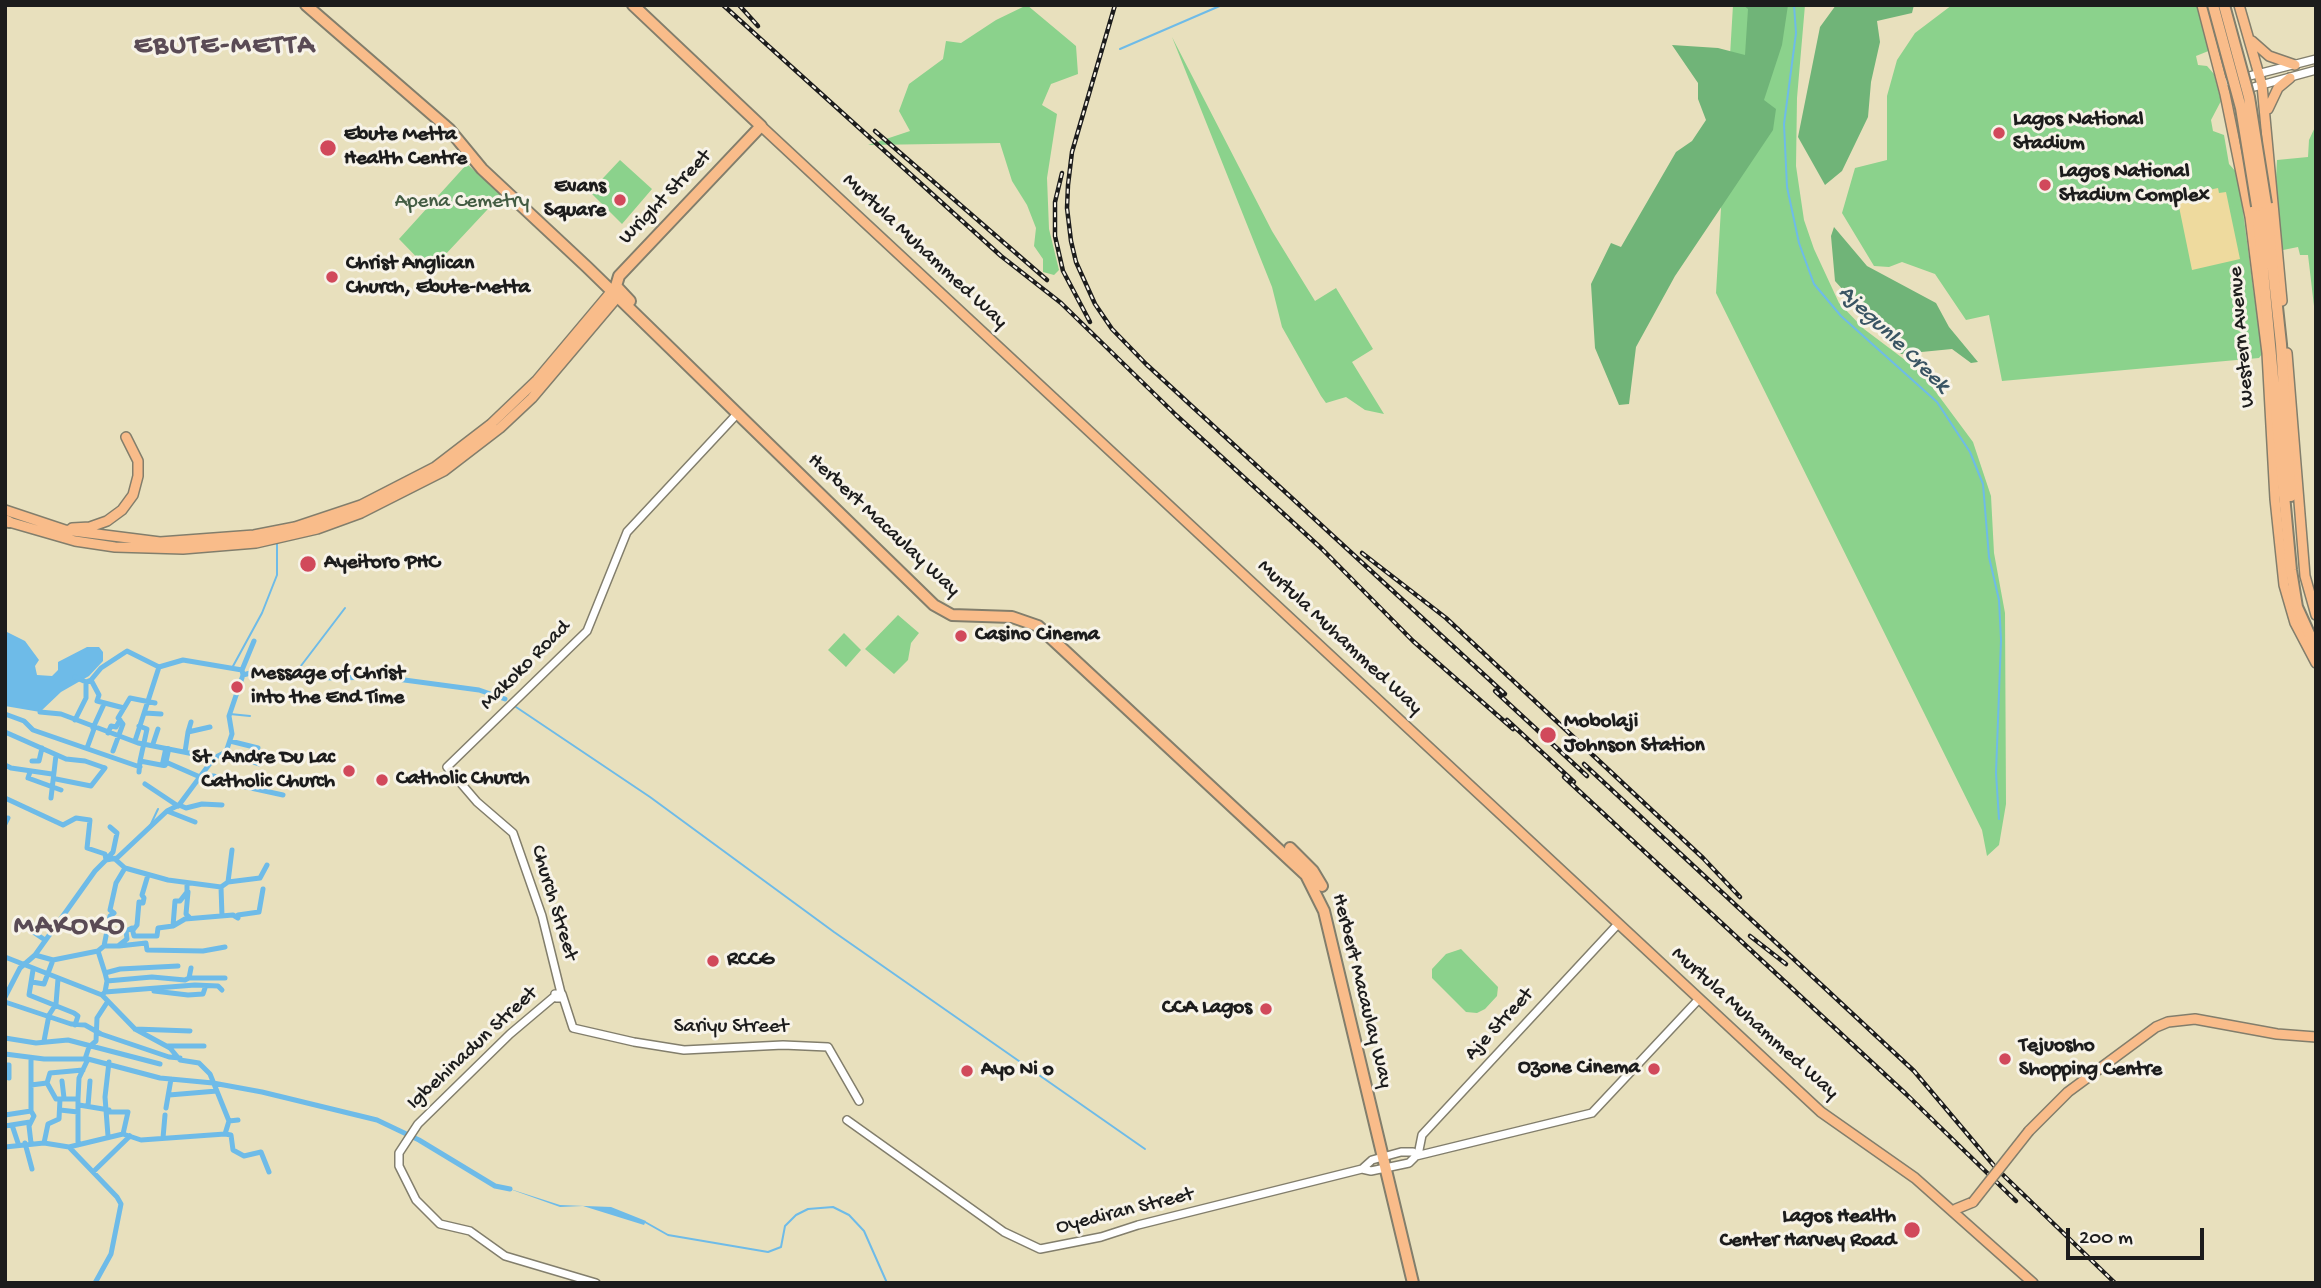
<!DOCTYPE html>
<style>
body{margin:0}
#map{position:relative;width:2321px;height:1288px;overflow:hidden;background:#e8e0bd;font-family:"Gochi Hand",sans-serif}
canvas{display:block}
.frame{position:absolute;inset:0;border:7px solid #1c1c1c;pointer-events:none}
.scale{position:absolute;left:2066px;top:1228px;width:138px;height:32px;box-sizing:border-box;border:4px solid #1c1c1c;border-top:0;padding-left:9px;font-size:21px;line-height:24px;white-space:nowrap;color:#1c1c1c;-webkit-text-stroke:5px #f7f3e8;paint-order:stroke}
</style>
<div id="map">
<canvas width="2321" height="1288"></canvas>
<div class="frame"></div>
<div class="scale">200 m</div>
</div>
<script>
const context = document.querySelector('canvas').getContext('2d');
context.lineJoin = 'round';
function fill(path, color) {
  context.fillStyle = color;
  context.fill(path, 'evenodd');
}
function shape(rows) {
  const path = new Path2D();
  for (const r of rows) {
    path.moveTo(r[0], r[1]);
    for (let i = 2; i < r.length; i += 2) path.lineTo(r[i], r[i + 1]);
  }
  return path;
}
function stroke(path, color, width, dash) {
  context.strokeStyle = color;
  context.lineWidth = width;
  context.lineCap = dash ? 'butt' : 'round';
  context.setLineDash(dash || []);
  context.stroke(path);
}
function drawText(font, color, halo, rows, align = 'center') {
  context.font = font + ' "Gochi Hand",sans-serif';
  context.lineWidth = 6;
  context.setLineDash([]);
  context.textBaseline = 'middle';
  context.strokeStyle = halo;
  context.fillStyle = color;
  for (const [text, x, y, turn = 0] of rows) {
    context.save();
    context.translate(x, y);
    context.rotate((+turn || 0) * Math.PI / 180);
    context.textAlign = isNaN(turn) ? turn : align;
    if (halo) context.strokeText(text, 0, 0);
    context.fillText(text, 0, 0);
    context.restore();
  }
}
fill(shape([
 [1027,5,1076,46,1078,74,1051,84,1042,105,1057,114,1047,178,1049,229,1059,270,1054,275,1043,272,1043,259,1034,246,1036,228,1027,205,1012,181,1000,143,868,145,910,131,899,111,909,84,943,59,946,41,961,43,996,20],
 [1733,5,1805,5,1797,98,1796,166,1804,220,1814,249,1839,303,1864,329,1921,372,1973,442,1991,496,1994,553,2005,613,2006,804,1999,845,1987,856,1982,830,1716,293],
 [1952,5,2199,5,2211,50,2196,56,2198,65,2207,66,2214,74,2221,101,2211,120,2213,131,2224,135,2229,164,2238,174,2262,354,2259,358,2002,381,1989,315,1966,320,1935,274,1902,262,1889,267,1874,266,1842,213,1855,168,1887,160,1887,96,1897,60,1915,33],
 [1172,37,1272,231,1315,301,1336,288,1373,349,1352,362,1384,414,1365,410,1346,397,1326,403,1321,396,1282,327,1272,287],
 [2316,125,2316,323,2308,255,2300,255,2298,247,2278,251,2276,179,2277,160,2308,157,2309,140],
 [620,160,652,189,622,224,590,192],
 [467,164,501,195,430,271,399,239],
 [898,615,919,633,911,643,908,660,894,674,865,649],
 [844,633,861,650,846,667,828,650],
 [1461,949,1498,987,1497,996,1485,1009,1477,1013,1466,1012,1432,978,1432,969,1446,954]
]), '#8bd28c');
fill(shape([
 [1743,5,1788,5,1782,45,1764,100,1776,109,1773,130,1675,276,1636,347,1629,404,1619,405,1595,348,1591,284,1611,243,1621,247,1676,152,1692,141,1706,120,1698,99,1698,83,1672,45,1718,48,1745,55,1748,9],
 [1836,5,1914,5,1912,13,1877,21,1880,42,1871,82,1868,117,1842,171,1825,185,1798,137,1820,27],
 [1834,227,1867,266,1936,303,1949,327,1978,362,1971,363,1952,349,1901,354,1835,281,1831,236]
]), '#70b478');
fill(shape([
 [2218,188,2219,193,2226,192,2240,259,2192,270,2177,197]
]), '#eeda9e');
fill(shape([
 [5,631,25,641,39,660,35,666,37,675,52,676,58,670,58,662,87,647,99,647,103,652,103,661,89,676,61,692,40,712,5,706],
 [504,1187,560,1205,611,1207,646,1221,644,1225,583,1206,560,1207]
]), '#6ebbe8');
stroke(shape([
 [1794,5,1796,33,1784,124,1787,187,1799,243,1814,284,1841,316,1937,402,1970,452,1983,484,1989,557,1999,600,2001,640,1996,773,1999,819],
 [1120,49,1222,5],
 [232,668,262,613,277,575,277,543],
 [294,675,345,608],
 [513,705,650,797,834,932,1145,1149],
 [230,714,250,716],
 [150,826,158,809],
 [645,1222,668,1235,768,1252,781,1247,785,1226,796,1215,808,1209,833,1207,849,1215,864,1231,887,1283]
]), '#6ebbe8', 2);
stroke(shape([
 [242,670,254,641],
 [75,677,86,682,91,680,101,668,127,651,159,667,183,660,242,670,243,675,254,672,332,678,382,677,479,690,505,699],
 [91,680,99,695,97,701,124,708],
 [40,712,61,714,138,743,214,758],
 [145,713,161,714],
 [5,714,24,721,33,730,140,767],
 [75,720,86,698,86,682],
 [139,726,147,729,140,761],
 [93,728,104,704],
 [5,732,66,759,85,761,105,768],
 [188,732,191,722],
 [108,733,111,726,116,727,120,720],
 [135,741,159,667],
 [230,741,258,748],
 [153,744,158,729],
 [87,748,94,729],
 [113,751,123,724,118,718,130,698,155,703],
 [185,752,188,732,210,727],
 [222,756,238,757,259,764],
 [32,761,39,761,42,748],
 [5,765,11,768,52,774],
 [30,772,28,778,61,790],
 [139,772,140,761,161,765,168,763,200,777],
 [201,776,214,776,228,783,283,795],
 [56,779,91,786,105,768],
 [145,784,178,806],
 [5,798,63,825,76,818,90,820,87,848,105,854,106,860],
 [51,798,56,755],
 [179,805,186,808,202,804,222,805],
 [167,811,195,822],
 [5,824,8,818],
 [106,860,113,852,117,833,110,827],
 [116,860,125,868,168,880,221,887,222,916],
 [228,882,232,850],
 [221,887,228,882,260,878,267,865],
 [185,919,189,917,186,914,188,892],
 [20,923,45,940],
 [173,926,175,901,180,901,187,892,187,883],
 [133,930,137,925,139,902,143,903,144,898,142,895,148,875],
 [104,946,110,916,114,913,110,910,116,883,125,868],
 [119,946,146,943,147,950,203,951,225,947],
 [98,951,105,973],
 [35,955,53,960,98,951,104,946,118,946,127,939,126,931,132,928,134,936,157,936,158,928,173,926,185,919,233,915,238,918,238,915,259,912,263,889],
 [5,957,102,995,135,1029,170,1048,180,1060,199,1063,210,1074,229,1121],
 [33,970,29,995,74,1013,78,1016,75,1025],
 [189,978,225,978],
 [107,981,105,973,120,969,178,966],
 [32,982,44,984,53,960],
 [154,991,188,995,203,994,205,988],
 [105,992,107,981,152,977,185,980,189,978,191,968],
 [102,995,105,992,195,985,218,986,222,990],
 [5,997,20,968,35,955,95,871,106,860,117,858,167,811,179,805,214,758,226,752,232,734,229,716,243,675],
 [5,1002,71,1024,85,1025,101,1034,169,1057,180,1058],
 [135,1029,190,1031],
 [5,1038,36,1043,68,1040,160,1064],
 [44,1041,49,1015,56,1004,58,979],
 [168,1046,204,1046],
 [5,1054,44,1059,88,1059],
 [85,1059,89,1047,96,1041,97,1018,108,1001],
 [5,1065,9,1065,9,1078],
 [62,1081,64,1098],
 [47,1083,56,1099,78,1099,78,1145],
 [31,1085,47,1083,50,1073,83,1070],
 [169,1095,217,1091],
 [78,1099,79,1078,88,1059,160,1078,213,1083,262,1092,377,1120,419,1140,495,1186,510,1189],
 [79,1105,109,1110],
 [88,1106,90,1081],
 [166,1108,171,1079],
 [60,1110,78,1112],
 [31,1111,34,1116,29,1126,31,1143],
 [109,1112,128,1112,123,1134],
 [5,1115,31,1111,31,1058],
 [12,1125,18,1143],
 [5,1126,30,1122],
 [225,1134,231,1135,233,1150,244,1156,261,1152,269,1172],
 [108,1136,105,1097,109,1062],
 [163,1138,165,1115],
 [25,1143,32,1169],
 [44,1143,48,1124,59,1119,60,1099],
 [5,1147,44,1143,69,1147,117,1197,121,1204,111,1254,95,1283],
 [69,1147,123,1134,141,1140,225,1134,229,1121,238,1120],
 [93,1172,130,1136]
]), '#6ebbe8', 5);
stroke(shape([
 [164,764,167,750]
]), '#6ebbe8', 8);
const minor = shape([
 [2222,83,2316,59],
 [2243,90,2316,70],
 [561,993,542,916,513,833,477,802,447,767,587,631,627,532,737,414],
 [555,996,510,1034,418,1124,399,1153,399,1166,416,1200,440,1224,470,1231,505,1256,596,1283],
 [561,998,556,998,555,994,562,994,573,1028,634,1042,684,1050,783,1045,828,1047,859,1101],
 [847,1120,1004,1232,1040,1249,1101,1237,1138,1225,1362,1169,1371,1171,1409,1163,1416,1156],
 [1418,1155,1422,1135,1618,924],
 [1416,1156,1592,1113,1699,999],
 [1362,1169,1372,1160,1401,1152,1413,1152,1416,1156]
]);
const major = shape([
 [2202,5,2225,94,2250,217,2267,353,2275,499,2284,585,2295,623,2316,663],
 [2239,5,2262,85,2282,301],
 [2252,41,2269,56,2295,65],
 [2268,109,2278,88,2290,78],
 [761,126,1821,1112,1915,1178,2033,1283],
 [2287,353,2305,576,2316,615],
 [5,510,65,530,160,542,254,535,295,527,361,505,435,467,491,424,537,380,616,286],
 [9,522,75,541,115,547,183,549,256,543,317,529,361,513,444,471,500,428,532,398,620,294],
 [72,528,90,527,107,521,122,510,133,495,138,476,138,461,126,437],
 [2029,1131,2068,1092,2156,1027,2168,1022,2195,1019,2277,1034,2316,1037],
 [1956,1209,1973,1202]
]);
const highway = shape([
 [306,5,449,129,482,169,587,267,934,605,952,615,1012,617,1038,626,1306,875,1324,911,1413,1283],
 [2266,204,2281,344,2291,496],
 [2257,206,2291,570,2297,607,2316,649],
 [630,301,616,286,619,276,761,126,633,5],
 [5,520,9,522],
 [1290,848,1313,871,1322,886]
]);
stroke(minor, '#827e6c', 10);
stroke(major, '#827e6c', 12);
stroke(highway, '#827e6c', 14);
stroke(minor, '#fff', 7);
stroke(major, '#f9bc8a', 9);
stroke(highway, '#f9bc8a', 10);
const rail = shape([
 [723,5,1001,256,1061,303,1177,416,1322,549,1413,641,1513,729],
 [739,5,758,26],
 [1115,5,1072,152,1068,185,1067,208,1071,241,1076,262,1095,304,1112,329,1146,364,1505,694],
 [875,131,1047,280],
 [1062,173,1055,202,1055,236,1063,271,1090,322],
 [1362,553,1446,618,1703,858,1740,897],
 [1495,691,1587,776],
 [1507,720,1574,782],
 [1584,764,1914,1071,1996,1168,2115,1283],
 [1564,777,1906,1094,2016,1201],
 [1750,936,1786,964]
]);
stroke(rail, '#1c1c1c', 4.5);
stroke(rail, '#f7f3e8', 2, [5]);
const majorBridge = shape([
 [1973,1202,2029,1131]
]);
const highwayBridge = shape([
 [2213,5,2241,108,2257,206],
 [2224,5,2249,97,2266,204]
]);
stroke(majorBridge, '#827e6c', 12, []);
stroke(highwayBridge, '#827e6c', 14, []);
stroke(majorBridge, '#f9bc8a', 9);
stroke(highwayBridge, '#f9bc8a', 10);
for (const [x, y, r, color] of [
 [1999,133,7,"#d1495b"],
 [328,148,9,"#d1495b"],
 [2045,185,7,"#d1495b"],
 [620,200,7,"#d1495b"],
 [332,277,7,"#d1495b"],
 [308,564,9,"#d1495b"],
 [961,636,7,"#d1495b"],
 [237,687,7,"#d1495b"],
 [1548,735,9,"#d1495b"],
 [349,771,7,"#d1495b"],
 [382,780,7,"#d1495b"],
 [713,961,7,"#d1495b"],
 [1266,1009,7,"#d1495b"],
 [2005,1059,7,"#d1495b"],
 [1654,1069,7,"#d1495b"],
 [967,1071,7,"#d1495b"],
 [1912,1230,9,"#d1495b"]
]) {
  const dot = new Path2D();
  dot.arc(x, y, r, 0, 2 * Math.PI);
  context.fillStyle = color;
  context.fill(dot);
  stroke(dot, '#f7f3e8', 2.5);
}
drawText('bold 21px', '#1c1c1c', '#f7f3e8', [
 ["Lagos National",2013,121],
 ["Stadium",2013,145],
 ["Ebute Metta",344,136],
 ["Health Centre",344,160],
 ["Lagos National",2059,173],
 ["Stadium Complex",2059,197],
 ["Evans",606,188,"right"],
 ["Square",606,212,"right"],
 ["Christ Anglican",346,265],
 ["Church, Ebute-Metta",346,289],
 ["Ayeitoro PHC",324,564],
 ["Casino Cinema",975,636],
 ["Message of Christ",251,675],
 ["into the End Time",251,699],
 ["Mobolaji",1564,723],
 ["Johnson Station",1564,747],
 ["St. Andre Du Lac",335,759,"right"],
 ["Catholic Church",335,783,"right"],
 ["Catholic Church",396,780],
 ["RCCG",727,961],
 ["CCA Lagos",1252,1009,"right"],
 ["Tejuosho",2019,1047],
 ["Shopping Centre",2019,1071],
 ["Ozone Cinema",1640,1069,"right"],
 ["Ayo Ni o",981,1071],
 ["Lagos Health",1896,1218,"right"],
 ["Center Harvey Road",1896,1242,"right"]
], 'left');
drawText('21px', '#1c1c1c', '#f7f3e8', [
 ["Wright Street",666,198,-46],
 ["Murtula Muhammed Way",924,252,43],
 ["Western Avenue",2243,337,-95],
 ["Herbert Macaulay Way",883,526,43],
 ["Murtula Muhammed Way",1339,638,43],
 ["Makoko Road",526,666,-45],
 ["Church Street",553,903,73],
 ["Herbert Macaulay Way",1361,991,76],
 ["Murtula Muhammed Way",1754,1024,42],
 ["Aje Street",1500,1025,-47],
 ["Sariyu Street",731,1028],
 ["Igbehinadun Street",473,1049,-43],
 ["Oyediran Street",1125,1212,-14]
]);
drawText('21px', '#435c43', '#f7f3e8', [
 ["Apena Cemetry",462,203]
]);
drawText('italic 23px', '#395463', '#f7f3e8', [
 ["Ajegunle Creek",1893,340,44]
]);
context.letterSpacing = '2px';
drawText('bold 28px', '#5a4b55', '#f7f3e8', [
 ["EBUTE-METTA",225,48],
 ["MAKOKO",70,928]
]);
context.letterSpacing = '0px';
</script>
